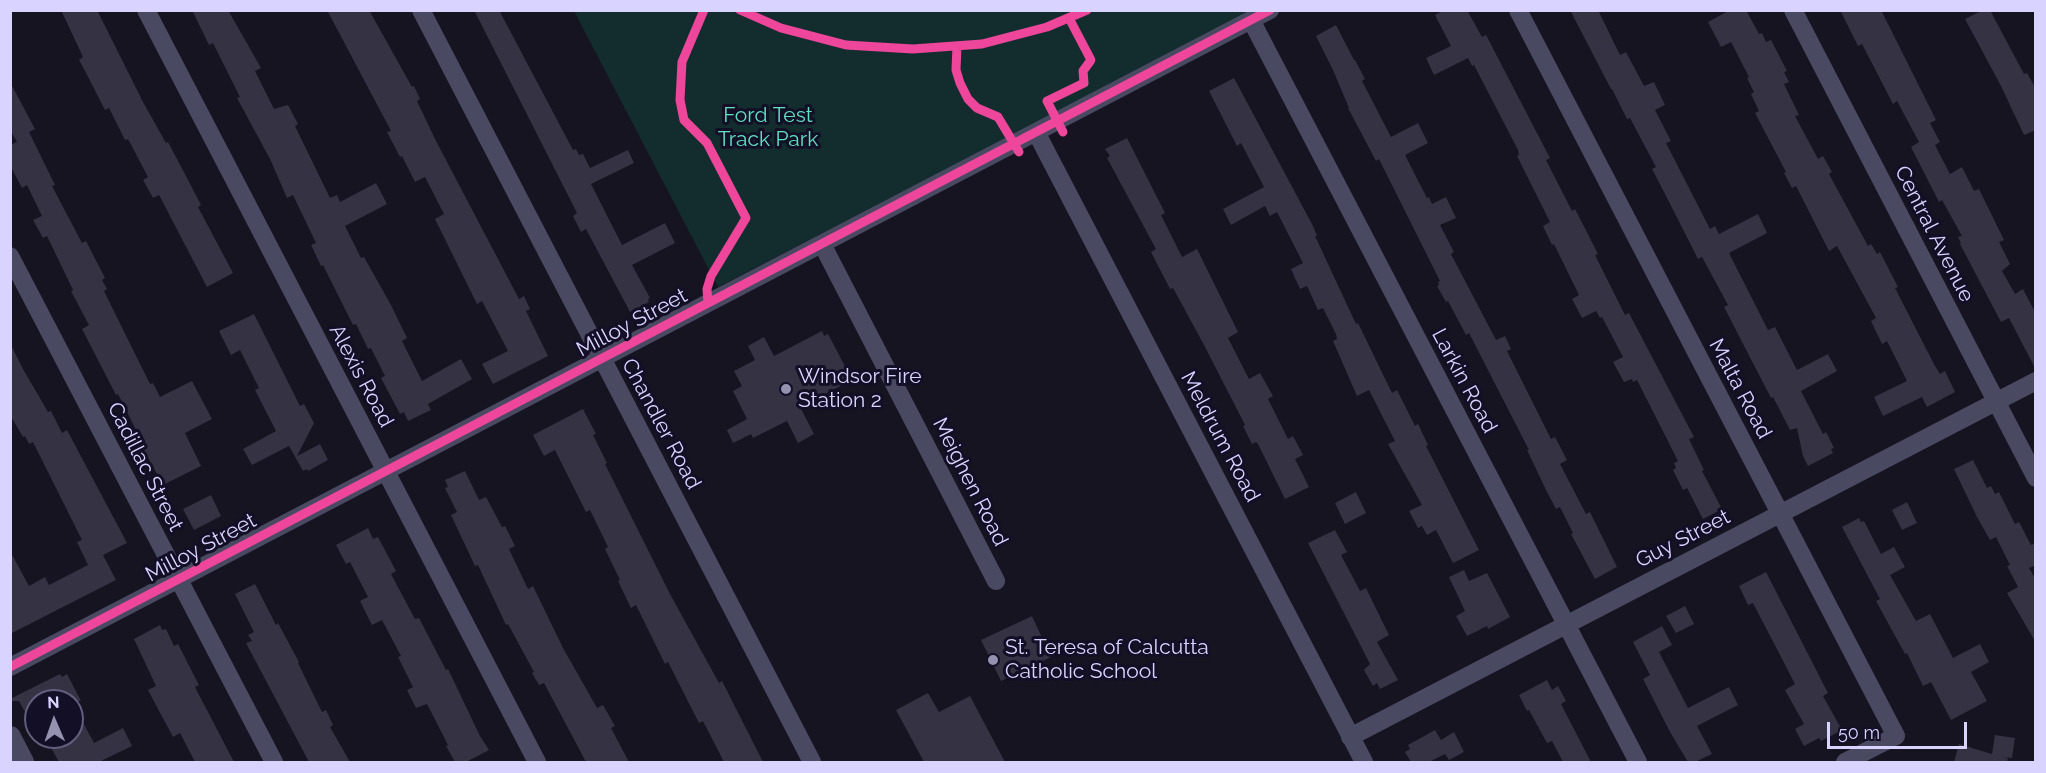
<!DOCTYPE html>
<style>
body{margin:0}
#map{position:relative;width:2046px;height:773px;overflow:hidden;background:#161421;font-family:Raleway,sans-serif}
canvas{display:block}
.frame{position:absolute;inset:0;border:12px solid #d9d4ff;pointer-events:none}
.north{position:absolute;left:24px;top:689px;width:60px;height:60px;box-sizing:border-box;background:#130f26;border:2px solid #625e7d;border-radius:50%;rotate:358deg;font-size:16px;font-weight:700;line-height:24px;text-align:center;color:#d9d4ff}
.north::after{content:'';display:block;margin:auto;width:21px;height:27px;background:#9591b1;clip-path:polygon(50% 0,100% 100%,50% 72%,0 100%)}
.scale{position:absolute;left:1827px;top:722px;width:140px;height:27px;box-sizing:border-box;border:3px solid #d9d4ff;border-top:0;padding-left:8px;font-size:18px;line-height:21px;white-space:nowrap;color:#d9d4ff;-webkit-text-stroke:4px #130f26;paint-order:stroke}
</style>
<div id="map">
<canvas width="2046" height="773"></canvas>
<div class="frame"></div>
<div class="north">N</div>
<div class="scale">50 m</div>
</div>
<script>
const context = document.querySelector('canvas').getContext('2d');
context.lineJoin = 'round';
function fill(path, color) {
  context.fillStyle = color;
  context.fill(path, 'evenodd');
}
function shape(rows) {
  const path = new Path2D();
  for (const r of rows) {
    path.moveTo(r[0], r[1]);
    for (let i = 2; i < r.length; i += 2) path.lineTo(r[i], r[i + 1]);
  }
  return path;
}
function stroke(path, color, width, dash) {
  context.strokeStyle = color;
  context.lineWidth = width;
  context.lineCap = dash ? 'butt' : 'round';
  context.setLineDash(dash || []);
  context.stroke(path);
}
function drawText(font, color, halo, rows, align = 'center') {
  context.font = font + ' Raleway,sans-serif';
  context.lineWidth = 6;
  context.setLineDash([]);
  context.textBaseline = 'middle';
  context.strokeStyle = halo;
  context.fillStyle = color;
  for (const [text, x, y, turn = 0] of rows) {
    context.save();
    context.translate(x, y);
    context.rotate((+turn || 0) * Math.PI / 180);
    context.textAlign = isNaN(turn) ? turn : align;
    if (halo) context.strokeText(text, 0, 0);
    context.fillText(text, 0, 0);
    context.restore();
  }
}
fill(shape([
 [574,11,1253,11,718,287]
]), '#132c2d');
fill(shape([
 [61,10,97,10,143,102,166,143,168,142,186,176,201,205,198,207,233,273,207,287,159,195,153,198,143,180,148,177,128,139,125,140,109,108,105,110,86,73,79,60,83,57],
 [192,10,228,10,261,68,255,71,274,109,288,105,298,124,295,126,330,198,337,195,340,202,376,183,387,204,345,226,361,258,364,257,391,305,407,338,402,341,422,381,461,359,472,379,428,404,431,410,408,421,404,412,400,414,381,378,385,376,371,348,368,349,356,324,353,325,323,265,321,266,311,245,316,243,293,195,287,198,270,159,237,98,240,97,213,43,209,45],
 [327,10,369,10,412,87,414,86,420,99,417,101,435,139,519,299,524,296,530,309,526,311,548,356,493,384,482,364,508,351,482,301,477,304,435,219,444,214,425,177,415,182,402,156,400,157,387,132,391,131],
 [474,10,499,10,573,150,576,149,579,155,583,154,590,168,628,150,634,163,591,184,622,245,665,223,675,243,632,265,650,298,648,299,649,302,630,312,586,229,581,232,573,216,577,213],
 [1444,10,1467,10,1482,37,1486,35,1550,158,1546,160,1572,211,1575,209,1598,254,1595,255,1625,315,1629,313,1694,437,1689,439,1704,470,1702,471,1722,509,1703,519,1687,488,1683,490,1673,470,1676,468,1674,463,1678,461,1637,380,1633,382,1632,379,1624,382,1613,362,1623,357,1602,317,1600,318,1596,311,1582,318,1572,299,1579,295,1554,244,1552,245,1543,226,1550,222,1517,156,1519,155,1518,150,1474,65,1472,66,1468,58,1434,75,1426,58,1451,46,1435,15],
 [1570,10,1598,10,1620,55,1626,52,1644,86,1654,82,1665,105,1655,110,1671,141,1666,143,1710,229,1715,226,1719,234,1758,214,1767,233,1729,253,1768,330,1775,327,1797,370,1828,354,1837,371,1801,391,1823,434,1826,432,1834,448,1831,449,1833,453,1808,466,1803,456,1797,428,1790,430,1773,397,1771,398,1724,307,1728,305,1702,257,1698,259,1664,192,1652,169,1656,167,1630,118,1627,119,1612,89,1611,89],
 [1730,10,1746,10,1759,34,1762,33,1766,42,1771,40,1787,71,1784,72,1789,82,1784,84,1799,115,1795,116,1817,157,1818,159,1823,156,1832,172,1829,174,1868,246,1871,244,1877,254,1880,252,1898,287,1895,288,1935,366,1940,374,1945,371,1955,392,1927,407,1922,397,1883,416,1874,397,1907,381,1887,341,1882,344,1871,321,1876,318,1837,246,1829,251,1796,186,1792,188,1784,173,1786,172,1755,113,1759,111,1751,94,1754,92,1747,78,1749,77,1731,42,1721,47,1708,22],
 [1840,10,1881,10,1936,120,1930,123,1940,142,1935,145,1950,174,1962,167,1974,191,1979,189,2004,240,1999,242,2010,264,2002,271,2015,294,2023,289,2036,314,2036,370,2009,318,2001,322,1960,244,1961,243,1958,237,1962,236,1942,200,1939,202,1911,147,1919,142,1897,101,1893,104,1862,44,1858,46],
 [1983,10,1990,10,2024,74,2027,73,2036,89,2036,130,2024,135,2001,86,1965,19],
 [1336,25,1354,60,1355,60,1365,79,1362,81,1391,137,1418,123,1428,143,1405,155,1427,198,1429,197,1432,204,1446,197,1456,218,1440,225,1454,252,1451,254,1496,340,1505,336,1511,349,1507,351,1551,439,1555,437,1567,460,1560,464,1586,514,1590,512,1617,567,1595,579,1571,534,1573,533,1560,507,1556,509,1546,490,1527,450,1529,450,1469,333,1466,335,1448,301,1446,302,1437,286,1439,285,1438,282,1440,281,1379,159,1376,161,1348,108,1349,108,1333,70,1316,36],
 [1234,78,1313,226,1317,236,1315,236,1356,324,1358,323,1392,393,1397,390,1415,426,1418,424,1428,445,1426,446,1479,550,1453,563,1436,530,1427,535,1422,526,1418,528,1409,511,1422,505,1388,444,1395,441,1369,390,1357,396,1333,341,1337,339,1336,334,1323,308,1318,310,1307,286,1300,289,1291,269,1303,263,1277,212,1270,216,1265,206,1231,225,1223,209,1264,187,1241,143,1237,146,1209,91],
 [10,82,35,129,29,132,55,185,52,186,82,243,86,241,105,278,102,280,107,289,104,291,150,384,153,383,160,397,192,381,212,419,185,433,201,466,163,485,140,443,142,442,118,394,116,395,82,329,89,325,71,291,73,290,47,236,43,238,33,220,42,216,27,185,22,188,10,165,10,145,17,142,10,130],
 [1127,138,1165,213,1161,215,1182,257,1197,249,1238,332,1228,338,1249,379,1260,373,1273,396,1268,399,1288,439,1293,436,1303,455,1295,459,1309,487,1285,499,1258,444,1256,442,1252,444,1243,426,1245,425,1204,345,1173,288,1170,289,1151,252,1156,249,1107,158,1110,156,1105,149],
 [254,314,300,406,304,404,314,423,297,456,320,444,328,460,308,471,307,469,303,471,289,446,252,465,243,449,276,431,255,390,259,388,240,350,231,355,219,331],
 [822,331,824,336,828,334,848,372,844,374,848,382,800,407,814,434,798,443,787,421,753,438,751,434,733,443,727,430,747,419,733,391,742,386,734,371,755,360,748,346,764,337,774,356],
 [10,343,23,369,48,412,51,411,62,433,67,430,127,543,103,555,116,580,10,634,10,551,29,586,45,577,49,585,88,565,77,542,82,540,33,442,29,444,25,436,23,437,10,415],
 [583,409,596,434,593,435,607,463,605,464,670,594,719,683,722,681,763,762,724,762,703,721,699,723,668,662,665,664,636,605,631,608,618,581,620,580,605,549,608,547,590,510,586,512,555,450,544,456,533,435],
 [1973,460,1987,488,1991,486,1995,494,1999,492,2015,524,2019,522,2031,545,2036,543,2036,565,2029,568,2036,580,2036,643,2007,593,2018,587,2007,566,2010,565,1996,537,1990,540,1977,517,1954,469],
 [465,471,479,500,486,497,502,527,505,526,515,546,509,549,528,589,533,586,563,648,597,708,603,705,615,726,611,728,629,762,586,762,544,683,539,685,532,673,534,672,508,624,506,625,478,565,475,566,451,515,457,512,445,488,448,487,445,480],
 [1356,492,1366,513,1345,524,1335,503],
 [211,495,221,516,194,530,183,509],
 [1907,502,1917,523,1902,530,1892,510],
 [1859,518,1861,522,1864,521,1881,554,1894,547,1905,567,1890,575,1916,621,1930,614,1953,658,1980,644,1989,662,1971,672,1987,701,1951,720,1931,682,1923,686,1907,653,1905,654,1876,601,1880,599,1842,527],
 [368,528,373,539,378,537,396,571,391,574,415,619,419,618,446,670,448,669,480,736,489,750,466,762,455,762,446,746,448,745,427,704,416,708,407,690,413,687,398,657,401,656,382,620,372,625,360,601,368,597,350,562,346,564,336,545],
 [1335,530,1347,552,1341,555,1360,591,1366,588,1389,635,1377,642,1398,680,1380,689,1377,683,1373,686,1364,670,1370,664,1308,543],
 [1464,570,1469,581,1487,573,1510,617,1488,629,1487,626,1467,636,1456,616,1465,611,1449,577],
 [1766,572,1828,693,1823,696,1842,730,1821,741,1819,738,1804,746,1795,729,1804,724,1785,690,1795,684,1753,603,1748,605,1739,586],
 [255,584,276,625,278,623,299,662,298,663,322,712,326,710,333,725,330,727,350,762,309,762,246,643,252,641,248,635,254,632,235,594],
 [1685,606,1694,624,1676,633,1666,616],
 [1032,616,1051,657,1001,681,981,640],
 [160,625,162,630,166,629,174,646,178,644,199,685,195,687,234,762,195,762,180,733,173,737,157,707,148,690,156,686,134,639],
 [1662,626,1672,645,1659,652,1688,708,1729,687,1738,705,1697,726,1712,754,1695,762,1688,762,1670,732,1643,679,1650,675,1633,642],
 [60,674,62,677,67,674,81,701,36,701,36,732,19,701,10,701,10,699],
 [1547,680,1552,690,1558,686,1566,701,1561,704,1591,762,1563,762,1552,741,1547,743,1529,710,1527,711,1519,695],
 [928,693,939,712,970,696,1005,762,924,762,896,710],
 [72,702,94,743,123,728,132,746,99,762,59,762,45,737,72,737],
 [1435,730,1441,740,1454,732,1464,752,1449,760,1445,754,1429,762,1411,762,1405,752,1410,749,1408,745],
 [1995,735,2015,738,2012,758,2002,757,2008,758,2007,762,1954,762,1959,744,1992,754]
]), '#343243');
stroke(shape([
 [146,10,537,762],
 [421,10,812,762],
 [1518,10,1896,736,1845,762],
 [1793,10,2036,478],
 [1251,20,1638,762],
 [1036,132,1364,762],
 [822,244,996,581],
 [10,256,274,762],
 [10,667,1270,10],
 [1350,737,2036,381]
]), '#4a4962', 18);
stroke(shape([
 [10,737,23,762]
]), '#4a4962', 22);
stroke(shape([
 [704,10,682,62,680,100,684,120,707,143,746,218,711,276,707,289,708,303],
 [740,10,781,28,846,45,913,49,982,44,1047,27,1087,10],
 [957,46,956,70,960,83,968,99,977,108,998,117,1019,152],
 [1063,132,1047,101,1084,83,1083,71,1091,60,1069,18],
 [10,667,1270,10]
]), '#ed469a', 9);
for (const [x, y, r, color] of [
 [786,389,6,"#9591b1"],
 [993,660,6,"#9591b1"]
]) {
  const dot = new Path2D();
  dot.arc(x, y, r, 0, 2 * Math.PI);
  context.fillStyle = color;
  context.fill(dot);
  stroke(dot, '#130f26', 2);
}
drawText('21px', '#5fe0c0', '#130f26', [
 ["Ford Test",768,116],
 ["Track Park",768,140]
]);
drawText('21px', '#d9d4ff', '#130f26', [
 ["Central Avenue",1934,234,63],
 ["Milloy Street",632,323,-28],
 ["Alexis Road",361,376,62],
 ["Larkin Road",1464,381,62],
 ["Malta Road",1740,389,62],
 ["Chandler Road",661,424,62],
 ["Meldrum Road",1220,437,62],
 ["Cadillac Street",145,467,63],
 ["Meighen Road",970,482,63],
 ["Guy Street",1683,539,-27],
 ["Milloy Street",201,548,-28]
]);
drawText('21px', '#d9d4ff', '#130f26', [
 ["Windsor Fire",798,377],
 ["Station 2",798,401],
 ["St. Teresa of Calcutta",1005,648],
 ["Catholic School",1005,672]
], 'left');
</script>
